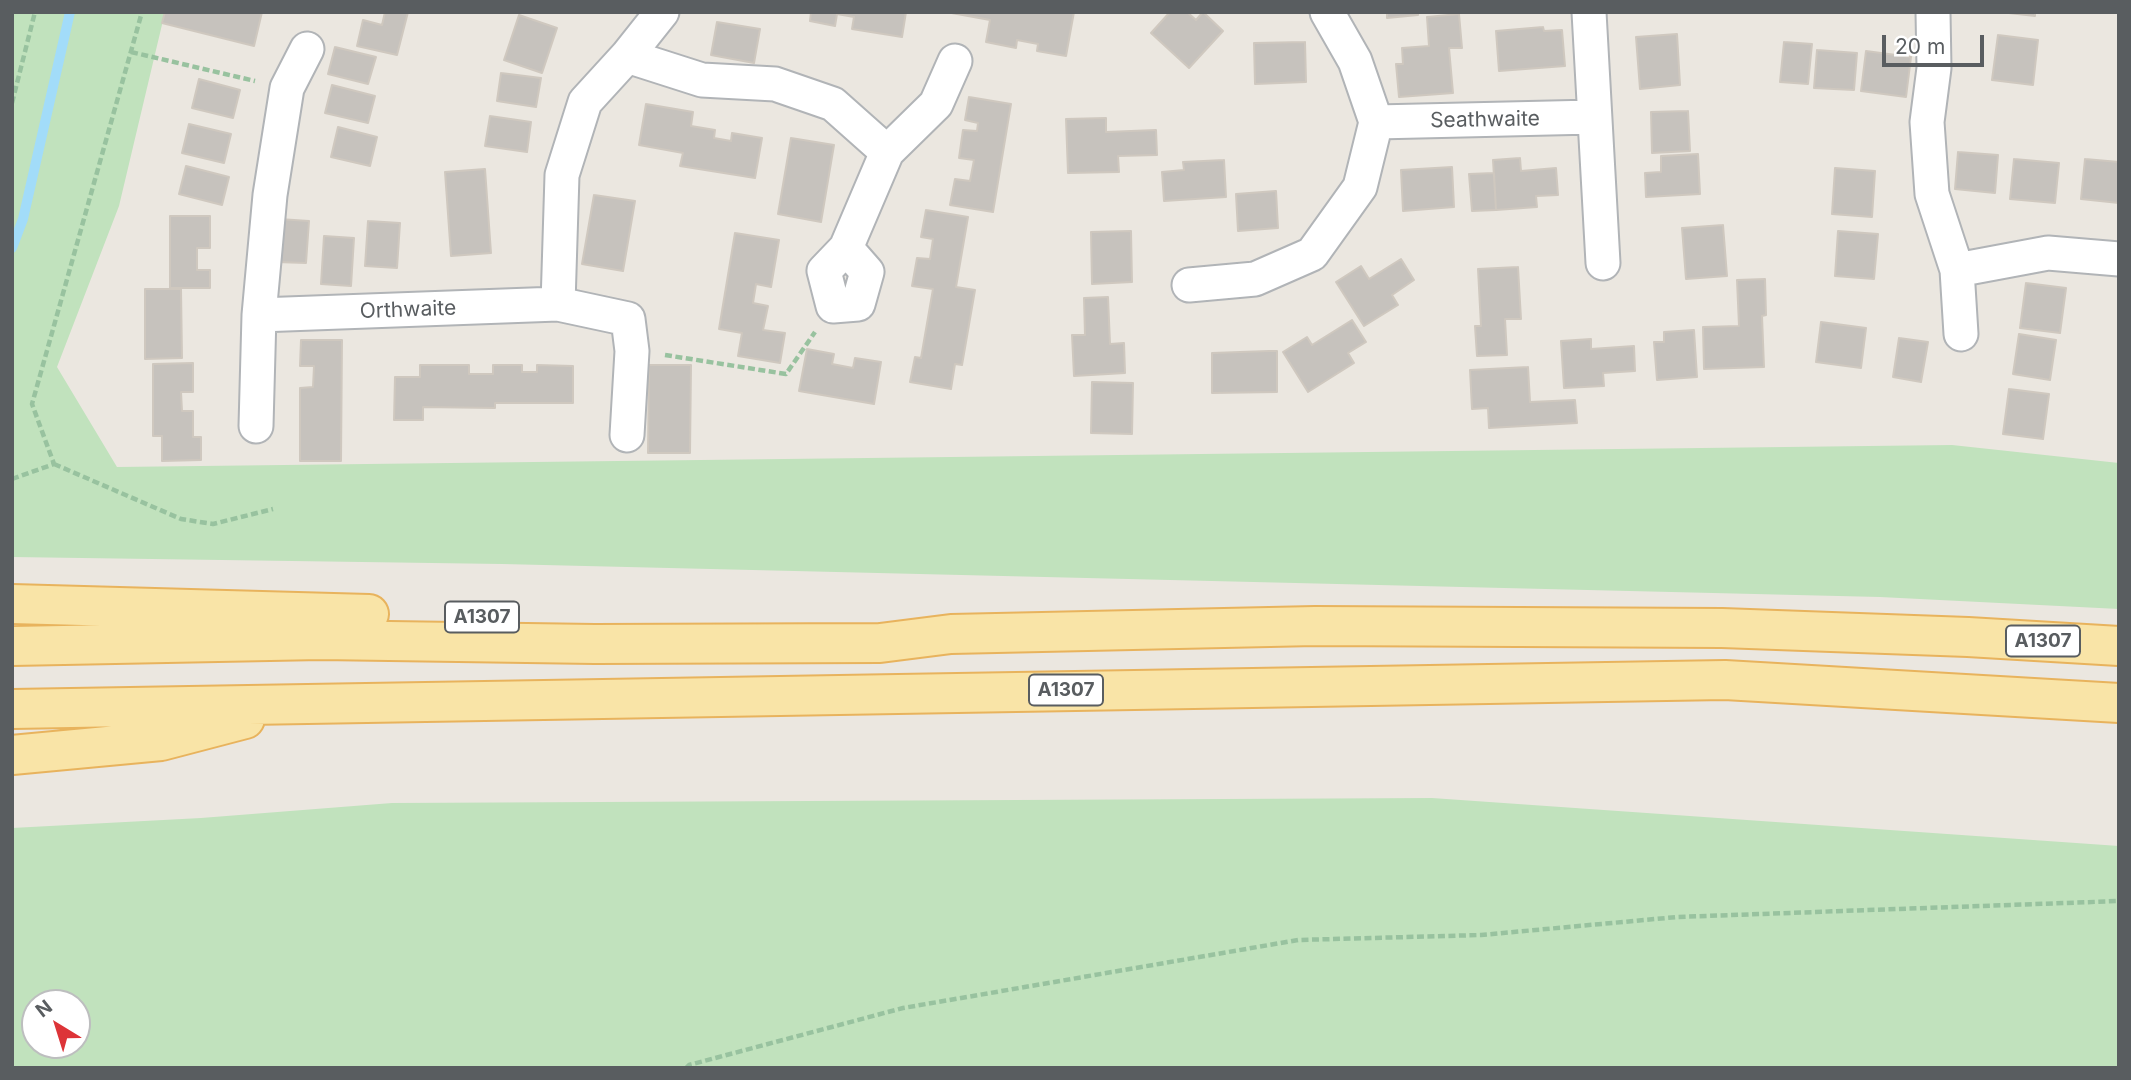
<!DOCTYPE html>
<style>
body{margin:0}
#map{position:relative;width:2131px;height:1080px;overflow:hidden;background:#ebe7e0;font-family:Inter,sans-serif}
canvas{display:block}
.frame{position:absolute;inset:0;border:14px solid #595d60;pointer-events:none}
.north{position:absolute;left:21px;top:989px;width:70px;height:70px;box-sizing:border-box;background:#fff;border:2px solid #bdbebf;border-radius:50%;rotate:322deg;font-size:19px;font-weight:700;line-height:28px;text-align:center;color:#595d60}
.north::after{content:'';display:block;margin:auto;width:24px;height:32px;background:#dd3438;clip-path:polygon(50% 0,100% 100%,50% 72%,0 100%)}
.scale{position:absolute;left:1882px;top:35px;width:102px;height:32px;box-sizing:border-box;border:4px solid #595d60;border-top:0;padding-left:9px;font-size:21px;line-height:24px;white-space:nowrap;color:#595d60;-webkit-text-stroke:5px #fff;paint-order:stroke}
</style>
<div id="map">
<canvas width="2131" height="1080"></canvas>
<div class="frame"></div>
<div class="north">N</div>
<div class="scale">20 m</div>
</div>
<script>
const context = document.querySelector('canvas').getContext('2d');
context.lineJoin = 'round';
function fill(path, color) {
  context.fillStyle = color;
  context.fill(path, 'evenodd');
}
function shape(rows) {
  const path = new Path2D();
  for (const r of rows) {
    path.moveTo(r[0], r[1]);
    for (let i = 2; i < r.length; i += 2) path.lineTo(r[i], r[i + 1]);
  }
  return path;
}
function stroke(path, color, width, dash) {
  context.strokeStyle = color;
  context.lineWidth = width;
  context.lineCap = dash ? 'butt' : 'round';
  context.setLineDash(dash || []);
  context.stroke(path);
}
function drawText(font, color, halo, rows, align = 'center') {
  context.font = font + ' Inter,sans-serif';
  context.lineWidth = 5;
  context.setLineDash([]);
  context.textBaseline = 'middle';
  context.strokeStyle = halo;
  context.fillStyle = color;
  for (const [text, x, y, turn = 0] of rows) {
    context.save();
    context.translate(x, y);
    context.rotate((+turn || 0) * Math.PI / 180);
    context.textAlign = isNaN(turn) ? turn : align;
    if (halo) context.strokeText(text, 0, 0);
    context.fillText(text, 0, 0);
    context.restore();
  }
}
fill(shape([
 [12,12,165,12,119,206,57,367,117,467,1952,445,2119,463,2119,609,1880,597,502,564,12,557],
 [1432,798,2119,846,2119,1068,12,1068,12,828,201,818,392,803],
 [35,1003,77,1003,77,1045,35,1045]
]), '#c1e2bd');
stroke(shape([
 [12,248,23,219,70,12]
]), '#a2dcf9', 10);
const building = shape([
 [165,12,262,12,254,46,162,23,165,12],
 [385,12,408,12,397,55,357,46,363,20,382,25,385,12],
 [811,12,906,12,902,37,852,29,854,17,837,14,835,26,810,21,811,12],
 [946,12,1074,12,1066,56,1037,51,1038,44,1017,40,1016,48,986,42,990,20,946,12],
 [1170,12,1187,12,1196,20,1203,12,1223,31,1189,68,1151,33,1170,12],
 [1387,12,1418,12,1418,15,1387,18,1387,12],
 [2000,12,2035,12,2035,16,2000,12],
 [1459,14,1462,48,1449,48,1453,93,1399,97,1396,64,1403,64,1402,48,1429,46,1427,17,1459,14],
 [519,15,557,28,542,73,504,60,519,15],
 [717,22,760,29,754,63,711,55,717,22],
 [1543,27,1544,31,1562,30,1565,66,1499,71,1496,31,1543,27],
 [1677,34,1680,85,1640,89,1636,37,1677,34],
 [1998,35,2038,40,2033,85,1992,80,1998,35],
 [1305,42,1306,82,1255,84,1254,43,1305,42],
 [1784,42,1812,44,1808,84,1780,82,1784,42],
 [335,47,376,57,368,84,328,74,335,47],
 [1817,50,1857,53,1854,90,1814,88,1817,50],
 [1866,51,1911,57,1906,97,1861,91,1866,51],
 [501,73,541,78,536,107,497,101,501,73],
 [199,79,240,90,233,118,192,108,199,79],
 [332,85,375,96,368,123,325,113,332,85],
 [969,97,1011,104,993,212,950,205,955,179,970,181,974,160,959,158,963,130,977,131,978,123,965,120,969,97],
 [646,104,693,112,691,126,715,130,714,138,731,141,732,133,762,138,755,178,680,166,683,153,639,145,646,104],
 [1688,111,1690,151,1652,153,1651,112,1688,111],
 [490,116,531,122,527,152,485,146,490,116],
 [1106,118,1106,132,1156,130,1157,155,1118,156,1119,172,1068,173,1066,119,1106,118],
 [189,124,231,134,224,163,182,153,189,124],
 [338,127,377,137,370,166,331,157,338,127],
 [791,138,834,145,821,222,778,214,791,138],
 [1958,152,1998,155,1995,193,1955,189,1958,152],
 [1698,154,1700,194,1646,197,1645,173,1661,172,1661,156,1698,154],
 [1520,158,1521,171,1556,168,1558,195,1536,196,1537,207,1496,210,1493,160,1520,158],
 [2014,159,2059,163,2055,203,2010,199,2014,159],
 [2085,159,2119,162,2119,203,2081,199,2085,159],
 [1224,160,1226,197,1164,201,1162,172,1184,170,1183,162,1224,160],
 [186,166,229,177,222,205,179,194,186,166],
 [1452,167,1454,207,1403,211,1401,170,1452,167],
 [1835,168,1875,171,1872,217,1832,214,1835,168],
 [485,169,491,253,451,256,445,172,485,169],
 [1494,173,1496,210,1472,211,1469,174,1494,173],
 [1276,191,1278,228,1238,231,1236,194,1276,191],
 [594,195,635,201,623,271,582,264,594,195],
 [926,210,968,217,956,287,975,290,962,365,955,364,951,389,910,382,915,357,921,358,933,289,912,286,917,258,930,259,933,239,921,237,926,210],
 [170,216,210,216,210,248,197,248,197,270,210,270,210,288,170,288,170,216],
 [279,219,309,221,306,263,276,262,279,219],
 [368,221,400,223,397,268,365,266,368,221],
 [1723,225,1727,276,1686,279,1682,228,1723,225],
 [1131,231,1132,282,1092,284,1091,232,1131,231],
 [1838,231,1878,234,1874,279,1835,276,1838,231],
 [735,233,779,240,771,287,756,284,753,303,768,306,763,330,785,333,780,363,738,356,742,333,719,329,735,233],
 [324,236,354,238,351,286,321,284,324,236],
 [1401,259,1414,280,1392,295,1398,305,1364,326,1336,282,1361,266,1369,279,1401,259],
 [1518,267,1521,319,1505,319,1507,355,1477,356,1475,326,1481,326,1478,269,1518,267],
 [1765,279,1766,315,1762,316,1764,367,1704,369,1703,327,1739,326,1737,280,1765,279],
 [2026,283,2066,288,2060,333,2020,328,2026,283],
 [145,289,181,289,182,358,145,359,145,289],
 [1108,297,1110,344,1124,343,1125,373,1074,376,1072,335,1085,335,1084,298,1108,297],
 [1352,320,1366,342,1348,353,1354,363,1308,392,1283,352,1307,337,1312,345,1352,320],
 [1821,322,1866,328,1861,368,1816,362,1821,322],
 [1694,330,1697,377,1657,380,1654,342,1664,342,1664,332,1694,330],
 [2019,334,2056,340,2050,380,2013,374,2019,334],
 [1899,338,1928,342,1921,382,1893,377,1899,338],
 [1591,339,1591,349,1634,346,1635,371,1603,373,1604,386,1564,388,1561,341,1591,339],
 [301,340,342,340,341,461,300,461,300,388,313,387,314,366,300,366,301,340],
 [807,349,834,354,832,364,853,368,855,358,881,362,874,404,799,391,807,349],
 [1269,351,1277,351,1277,392,1212,393,1212,353,1269,351],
 [193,363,193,392,181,392,182,411,193,411,193,437,201,437,201,460,162,461,162,436,153,436,153,364,193,363],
 [420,365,469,365,469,374,493,374,493,365,522,365,522,372,537,372,537,365,573,366,573,403,495,403,495,408,423,407,423,420,394,420,395,377,420,377,420,365],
 [649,365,691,365,690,453,648,453,649,365],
 [1528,367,1530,402,1575,400,1577,423,1489,428,1488,408,1472,409,1470,370,1528,367],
 [1092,382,1133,383,1132,434,1091,433,1092,382],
 [2009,389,2049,394,2043,439,2003,434,2009,389]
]);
fill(building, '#c6c2bd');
stroke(building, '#cfc8bf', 2);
const minor = shape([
 [1327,12,1355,61,1376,122,1594,117],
 [1589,12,1603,263],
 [1933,12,1934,68,1927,122,1932,194,1957,270,1961,334],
 [627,56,702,80,775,84,833,104,887,152],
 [846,248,867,272,858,304,833,306,824,271,846,248,887,152,936,104,955,61],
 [1957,270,2048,253,2119,259],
 [1189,285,1255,279,1312,254,1360,187,1376,122],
 [558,304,562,175,585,102,627,56,662,12],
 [259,315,558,304,628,319,632,351,627,435],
 [256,426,259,315,270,195,287,88,307,49]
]);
const major = shape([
 [12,604,369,614],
 [12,646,321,640,595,644,880,643,951,634,1315,626,1722,628,1968,637,2119,646],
 [12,709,1725,680,2119,703],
 [12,755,161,741,245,719]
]);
stroke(minor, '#b1b4b7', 37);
stroke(major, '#e8b35d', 42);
stroke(shape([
 [131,52,255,81],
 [12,103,35,12],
 [665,355,786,374,815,332],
 [54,464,181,519,213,524,273,509],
 [12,479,54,464,32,404,142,12],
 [686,1068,689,1065,903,1008,1298,940,1481,935,1677,917,2119,901]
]), '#98c29f', 4.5, [7, 3.5]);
stroke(minor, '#fff', 33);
stroke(major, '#f9e4a7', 38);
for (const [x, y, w] of [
 [482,617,74],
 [2043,641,74],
 [1066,690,74]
]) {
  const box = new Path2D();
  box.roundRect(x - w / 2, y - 15.5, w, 31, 5);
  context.fillStyle = '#fff';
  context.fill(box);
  stroke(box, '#595d60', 2);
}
drawText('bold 19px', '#595d60', null, [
 ["A1307",482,617],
 ["A1307",2043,641],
 ["A1307",1066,690]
]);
drawText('21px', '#595d60', '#fff', [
 ["Seathwaite",1485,120,-1],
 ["Orthwaite",408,310,-2]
]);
</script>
